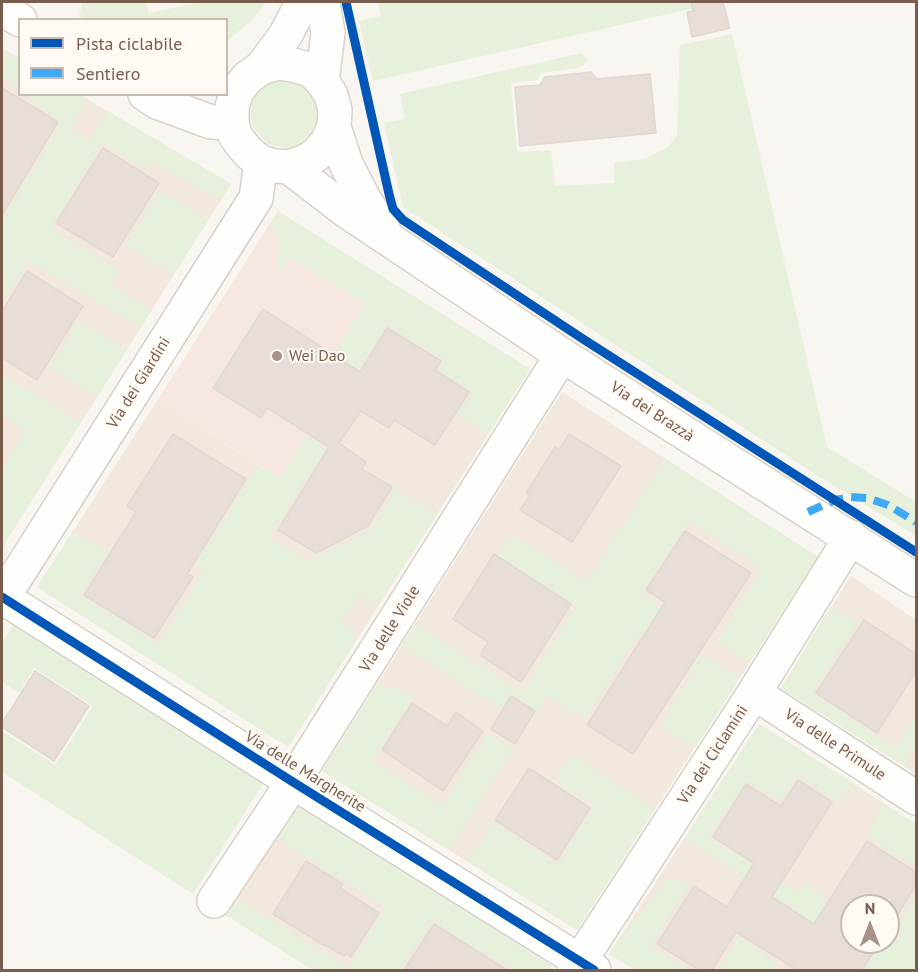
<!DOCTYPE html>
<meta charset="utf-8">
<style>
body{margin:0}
#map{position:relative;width:918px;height:972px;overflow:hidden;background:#f9f5f0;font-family:"PT Sans",sans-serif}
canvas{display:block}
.frame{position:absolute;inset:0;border:3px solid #7a5c4d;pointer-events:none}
.legend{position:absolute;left:18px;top:18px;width:210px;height:78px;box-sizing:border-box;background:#fffaf3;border:2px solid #cabbb1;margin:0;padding:8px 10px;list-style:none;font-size:18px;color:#7a5c4d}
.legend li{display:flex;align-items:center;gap:12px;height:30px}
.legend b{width:30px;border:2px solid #cabbb1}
.north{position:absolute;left:840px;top:894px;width:60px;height:60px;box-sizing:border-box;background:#fffaf3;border:2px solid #cabbb1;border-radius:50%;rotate:0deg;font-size:16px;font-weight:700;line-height:24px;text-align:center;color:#7a5c4d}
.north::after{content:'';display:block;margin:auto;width:21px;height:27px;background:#a69286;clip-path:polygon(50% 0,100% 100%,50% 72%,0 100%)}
</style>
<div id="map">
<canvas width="918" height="972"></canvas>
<div class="frame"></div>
<ul class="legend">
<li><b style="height:8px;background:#0057b8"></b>Pista ciclabile</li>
<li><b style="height:8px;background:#3fa9f5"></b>Sentiero</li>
</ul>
<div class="north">N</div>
</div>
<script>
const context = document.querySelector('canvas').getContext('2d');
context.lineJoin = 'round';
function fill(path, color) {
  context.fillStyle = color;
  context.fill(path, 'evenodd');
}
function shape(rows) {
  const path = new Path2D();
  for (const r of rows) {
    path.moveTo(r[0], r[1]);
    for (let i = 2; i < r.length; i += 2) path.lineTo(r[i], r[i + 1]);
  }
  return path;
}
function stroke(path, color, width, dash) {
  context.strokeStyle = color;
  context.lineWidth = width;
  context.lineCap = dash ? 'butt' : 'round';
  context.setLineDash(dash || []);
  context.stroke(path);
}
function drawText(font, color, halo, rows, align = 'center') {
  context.font = font + ' "PT Sans",sans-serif';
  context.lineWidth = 4.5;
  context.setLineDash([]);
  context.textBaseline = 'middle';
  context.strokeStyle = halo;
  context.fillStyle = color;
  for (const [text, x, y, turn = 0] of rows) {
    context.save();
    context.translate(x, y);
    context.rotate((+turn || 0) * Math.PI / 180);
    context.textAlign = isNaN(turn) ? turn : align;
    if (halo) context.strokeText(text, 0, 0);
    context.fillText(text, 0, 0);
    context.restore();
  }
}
fill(shape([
 [2,48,19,58,20,94,80,95,231,184,2,548],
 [401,289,530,369,288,747,37,587,157,401,279,478],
 [562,392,818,557,577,930,322,771],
 [851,576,916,620,916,774,781,688],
 [759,724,916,824,916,970,635,970,609,954],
 [852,906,888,906,888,942,852,942],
 [299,804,552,966,549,970,313,970,226,915]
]), '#f2e8de');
fill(shape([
 [278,211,401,289,280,478,157,401]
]), '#f6e8e1');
fill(shape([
 [83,2,146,2,149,13,201,2,266,2,252,20,227,41,226,20,85,19,79,16],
 [378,2,721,2,373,81,359,21,381,16],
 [732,34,827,447,916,502,916,536,812,472,403,207,384,123,405,119,400,94,582,53,588,62,578,68,541,73,537,80,511,83,517,152,551,150,555,186,614,183,614,163,643,159,668,147,677,135,680,45],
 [2,48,19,58,19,86,2,76],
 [274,79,302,81,320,102,319,126,310,138,296,146,288,148,272,145,265,142,253,127,250,117,253,98,258,90],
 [31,95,80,95,87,99,70,129,78,135,90,140,108,111,231,184,221,201,152,161,147,169,102,143,51,228,119,271,111,285,152,310,141,327,28,261,2,303,2,221,62,121,28,100],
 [159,190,208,220,174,274,126,245],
 [278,211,530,369,488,434,458,415,473,391,438,370,445,359,387,325,366,360,369,363,351,392,325,370,364,304,289,257,277,276,279,238,270,224],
 [78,321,127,350,97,397,50,368],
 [2,374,81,422,2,548,2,470,25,430,2,416],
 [307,436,326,448,269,538,308,561,371,530,395,489,437,514,380,602,371,601,359,595,341,622,352,629,357,638,288,747,37,587,73,532,107,550,80,595,159,644,203,571,195,565,258,465,280,478],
 [665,459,818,557,750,662,717,641,762,567,689,521,641,593,671,613,661,628,740,678,695,748,660,726,693,672,637,636,585,719,547,696,528,726,402,645,415,624,521,692,576,607,497,556,511,534,587,582],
 [831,606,857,623,813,693,895,747,916,715,916,746,904,766,781,688],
 [14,623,264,782,193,894,2,772,2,731,55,765,93,706,34,668,19,693,2,682,2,643],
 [378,683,414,696,372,761,442,805,487,734,513,749,449,850,322,771],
 [759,724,853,783,839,803,798,776,780,801,747,780,709,837,800,893,806,885,826,896,822,904,852,922,852,942,888,942,916,896,916,970,872,970,800,926,805,916,685,838],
 [572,754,655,809,577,930,468,862,492,823,559,865,595,806,555,780],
 [883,803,916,824,916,867,867,836],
 [299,804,552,966,549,970,513,970,432,920,400,970,313,970,226,915,237,898,348,968,386,907,277,838],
 [668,878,690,883,650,946,690,970,635,970,609,954],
 [738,938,777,962,771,970,718,970]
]), '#e7f0db');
const building = shape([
 [691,2,723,2,730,28,692,37,687,12,693,11,691,2],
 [591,72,597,79,650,74,656,133,520,146,515,87,540,85,545,77,591,72],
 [2,88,58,122,2,215,2,88],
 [103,148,159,183,113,257,56,223,103,148],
 [27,271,83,306,37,380,2,358,2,312,27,271],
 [263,309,360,372,387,328,441,361,435,370,469,392,435,445,394,420,389,428,361,411,339,443,366,462,362,469,392,487,368,526,316,553,278,530,329,447,267,408,261,418,213,388,263,309],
 [173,434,246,479,187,574,193,577,154,638,84,595,136,512,127,506,173,434],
 [569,434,621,466,572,542,520,510,530,495,526,493,555,447,559,450,569,434],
 [685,531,751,573,633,754,587,725,665,602,646,590,685,531],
 [494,554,571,604,521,682,480,655,488,642,453,619,494,554],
 [864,620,916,654,916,671,877,733,816,693,864,620],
 [35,671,89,706,54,761,2,727,2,723,35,671],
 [511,696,535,711,515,744,491,729,511,696],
 [412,703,447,726,456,712,483,731,443,791,382,750,412,703],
 [529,768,590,808,557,860,495,820,529,768],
 [798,780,832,802,772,897,814,924,867,841,916,872,916,885,888,930,888,906,852,906,852,942,880,942,862,970,797,970,736,932,712,970,699,970,657,944,694,886,727,907,754,863,713,837,746,784,781,806,798,780],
 [306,861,343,884,340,888,379,913,351,957,346,953,344,956,326,945,325,946,273,914,306,861],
 [434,924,507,970,404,970,434,924]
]);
fill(building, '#e6ded7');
stroke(building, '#e2d8d2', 1.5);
const street = shape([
 [2,597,293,782,594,970],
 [2,599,256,198,261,162],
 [754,693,916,798],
 [214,901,293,782,562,355],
 [574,970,754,693,851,537]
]);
const secondary = shape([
 [2,9,20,20],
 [261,68,285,36,300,7,302,2],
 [322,81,328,33,323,2],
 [145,94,157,102,211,122,232,123],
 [334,127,327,142,316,155,304,162,289,167,275,166,261,162,250,154,242,145,235,135,232,123,232,107,237,91,247,78,261,68,278,63,293,65,311,70,322,81,331,95,335,110,334,127,346,164,364,199,384,231],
 [289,167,345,210,562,355,916,580]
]);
stroke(street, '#d7d1cb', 36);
stroke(secondary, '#d9d2cb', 36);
stroke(street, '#fefefd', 33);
stroke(secondary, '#fefefd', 33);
stroke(shape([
 [808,512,835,500,851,497,867,498,888,505,916,522]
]), '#3fa9f5', 8, [15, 8]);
stroke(shape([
 [346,2,389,194,393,209,403,220,583,339,916,552],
 [2,597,293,782,594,970]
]), '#0057b8', 9);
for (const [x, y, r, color] of [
 [277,356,6,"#a69286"]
]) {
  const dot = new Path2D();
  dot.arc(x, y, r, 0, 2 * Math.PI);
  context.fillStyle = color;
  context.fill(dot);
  stroke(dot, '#fffaf3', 2);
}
drawText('16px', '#7a5c4d', '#fffaf3', [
 ["Wei Dao",289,356]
], 'left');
drawText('16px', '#7a5c4d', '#fffaf3', [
 ["Via dei Giardini",139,383,-58],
 ["Via dei Brazzà",652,412,33],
 ["Via delle Viole",390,629,-58],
 ["Via delle Primule",835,745,33],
 ["Via dei Ciclamini",713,755,-57],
 ["Via delle Margherite",305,772,32]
]);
</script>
